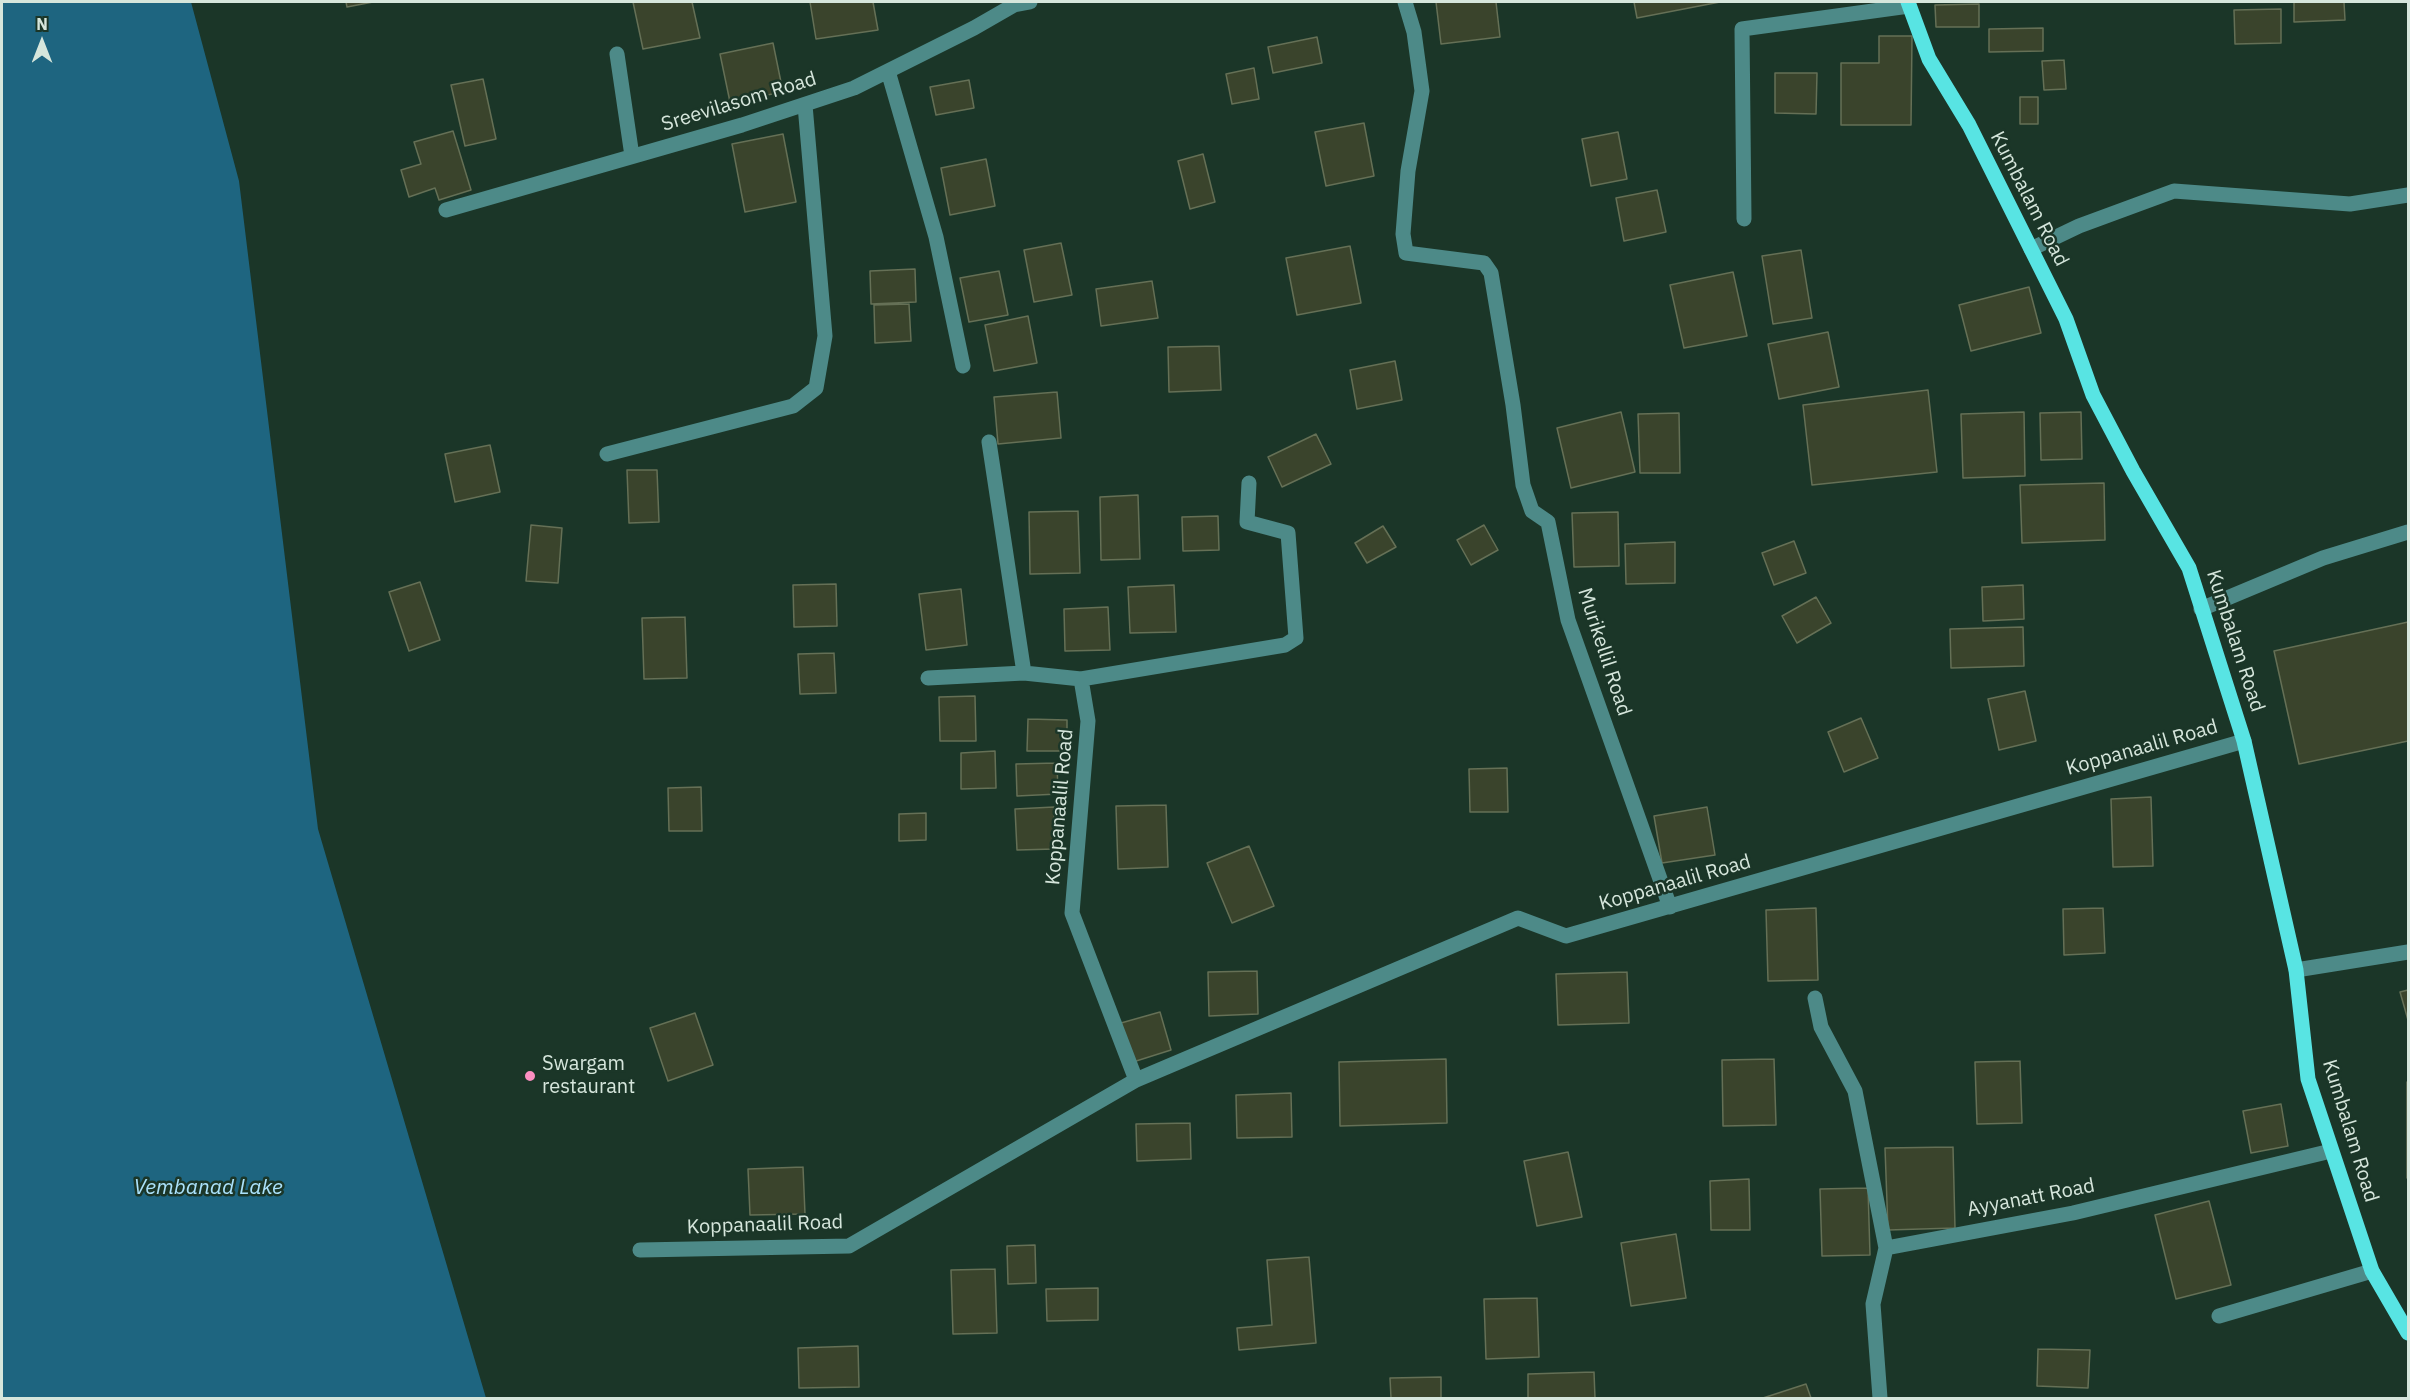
<!DOCTYPE html>
<style>
body{margin:0}
#map{position:relative;width:2410px;height:1400px;overflow:hidden;background:#1b3628;font-family:"IBM Plex Sans",sans-serif}
canvas{display:block}
.frame{position:absolute;inset:0;border:3px solid #d6e6dc;pointer-events:none}
.north{position:absolute;left:12px;top:12px;width:60px;height:60px;-webkit-text-stroke:4px #1b3628;paint-order:stroke;rotate:0deg;font-size:16px;font-weight:700;line-height:24px;text-align:center;color:#d6e6dc}
.north::after{content:'';display:block;margin:auto;width:21px;height:27px;background:#d6e6dc;clip-path:polygon(50% 0,100% 100%,50% 72%,0 100%)}
</style>
<div id="map">
<canvas width="2410" height="1400"></canvas>
<div class="frame"></div>
<div class="north">N</div>
</div>
<script>
const context = document.querySelector('canvas').getContext('2d');
context.lineJoin = 'round';
function fill(path, color) {
  context.fillStyle = color;
  context.fill(path, 'evenodd');
}
function shape(rows) {
  const path = new Path2D();
  for (const r of rows) {
    path.moveTo(r[0], r[1]);
    for (let i = 2; i < r.length; i += 2) path.lineTo(r[i], r[i + 1]);
  }
  return path;
}
function stroke(path, color, width, dash) {
  context.strokeStyle = color;
  context.lineWidth = width;
  context.lineCap = dash ? 'butt' : 'round';
  context.setLineDash(dash || []);
  context.stroke(path);
}
function drawText(font, color, halo, rows, align = 'center') {
  context.font = font + ' "IBM Plex Sans",sans-serif';
  context.lineWidth = 5;
  context.setLineDash([]);
  context.textBaseline = 'middle';
  context.strokeStyle = halo;
  context.fillStyle = color;
  for (const [text, x, y, turn = 0] of rows) {
    context.save();
    context.translate(x, y);
    context.rotate((+turn || 0) * Math.PI / 180);
    context.textAlign = isNaN(turn) ? turn : align;
    if (halo) context.strokeText(text, 0, 0);
    context.fillText(text, 0, 0);
    context.restore();
  }
}
fill(shape([
 [2,2,191,2,239,181,318,829,486,1398,2,1398]
]), '#1e6580');
const building = shape([
 [346,2,373,2,347,7,346,2],
 [633,2,692,2,700,38,643,49,633,2],
 [810,2,873,2,878,30,816,39,810,2],
 [1436,2,1496,2,1500,37,1441,44,1436,2],
 [1634,2,1720,2,1637,18,1634,2],
 [2294,2,2344,2,2345,20,2294,22,2294,2],
 [1979,4,1979,27,1936,27,1935,5,1979,4],
 [2281,9,2281,43,2235,44,2234,10,2281,9],
 [2043,28,2043,51,1989,52,1989,29,2043,28],
 [1879,36,1912,36,1911,125,1841,125,1841,63,1879,63,1879,36],
 [1317,37,1322,63,1273,73,1268,47,1317,37],
 [773,43,783,92,730,102,720,54,773,43],
 [2064,60,2066,89,2044,90,2042,61,2064,60],
 [1254,68,1259,99,1232,104,1226,74,1254,68],
 [1775,73,1817,73,1816,114,1775,113,1775,73],
 [483,79,496,139,465,146,451,85,483,79],
 [969,80,974,108,936,115,930,87,969,80],
 [2020,97,2038,97,2038,124,2020,124,2020,97],
 [1364,123,1374,176,1326,186,1315,132,1364,123],
 [453,131,471,190,439,200,435,188,409,197,401,170,421,164,414,142,453,131],
 [1618,132,1627,179,1591,186,1582,139,1618,132],
 [783,134,796,202,745,212,732,144,783,134],
 [1203,154,1215,202,1190,209,1178,161,1203,154],
 [986,159,995,206,950,215,941,168,986,159],
 [1657,190,1666,232,1624,241,1616,198,1657,190],
 [1061,243,1072,295,1034,302,1024,250,1061,243],
 [1350,246,1361,303,1297,315,1286,258,1350,246],
 [1801,250,1812,318,1773,324,1762,256,1801,250],
 [915,269,916,302,871,304,870,271,915,269],
 [999,271,1008,315,969,322,960,278,999,271],
 [1733,272,1747,336,1684,348,1670,285,1733,272],
 [1152,281,1158,318,1101,326,1096,289,1152,281],
 [2029,287,2041,333,1971,351,1959,305,2029,287],
 [909,304,911,341,875,343,874,305,909,304],
 [1028,316,1037,363,994,371,985,325,1028,316],
 [1828,332,1839,387,1779,399,1768,344,1828,332],
 [1219,346,1221,390,1169,392,1168,347,1219,346],
 [1395,361,1402,400,1357,409,1350,370,1395,361],
 [1928,390,1937,472,1812,485,1803,405,1928,390],
 [1057,392,1061,438,998,444,994,397,1057,392],
 [1621,412,1635,472,1571,488,1557,428,1621,412],
 [2024,412,2025,476,1963,478,1961,414,2024,412],
 [2081,412,2082,459,2041,460,2040,413,2081,412],
 [1679,413,1680,473,1640,473,1638,414,1679,413],
 [1316,434,1331,464,1282,487,1268,457,1316,434],
 [490,445,500,492,455,502,445,454,490,445],
 [627,470,657,470,659,522,629,523,627,470],
 [2104,483,2105,540,2022,543,2020,485,2104,483],
 [1138,495,1140,559,1101,560,1100,497,1138,495],
 [1078,511,1080,573,1030,574,1029,512,1078,511],
 [1618,512,1619,566,1574,567,1572,513,1618,512],
 [1218,516,1219,550,1183,551,1182,517,1218,516],
 [531,525,562,528,558,583,526,581,531,525],
 [1484,525,1498,550,1471,565,1457,540,1484,525],
 [1383,526,1396,547,1367,563,1355,543,1383,526],
 [1794,541,1806,573,1774,585,1762,553,1794,541],
 [1675,542,1675,583,1626,584,1625,544,1675,542],
 [420,582,440,640,409,651,389,592,420,582],
 [836,584,837,626,794,627,793,585,836,584],
 [1174,585,1176,632,1130,633,1128,587,1174,585],
 [2023,585,2024,619,1983,621,1982,587,2023,585],
 [961,589,967,645,926,650,919,594,961,589],
 [1816,597,1831,623,1797,643,1782,616,1816,597],
 [1108,607,1110,650,1065,651,1064,609,1108,607],
 [685,617,687,678,644,679,642,618,685,617],
 [2408,622,2408,741,2299,764,2274,651,2408,622],
 [2023,627,2024,666,1951,668,1950,629,2023,627],
 [834,653,836,693,800,694,798,654,834,653],
 [2025,691,2036,741,1999,750,1988,699,2025,691],
 [975,696,976,741,940,741,939,697,975,696],
 [1861,718,1878,758,1844,772,1828,732,1861,718],
 [1028,719,1067,720,1067,751,1027,751,1028,719],
 [995,751,996,788,961,789,961,753,995,751],
 [1057,763,1058,794,1017,796,1016,764,1057,763],
 [1507,768,1508,812,1470,812,1469,769,1507,768],
 [701,787,702,831,669,831,668,788,701,787],
 [2151,797,2153,866,2113,867,2111,799,2151,797],
 [1166,805,1168,867,1118,869,1116,806,1166,805],
 [1054,807,1055,849,1017,850,1015,809,1054,807],
 [1707,807,1715,855,1662,863,1654,816,1707,807],
 [926,813,926,840,899,841,899,814,926,813],
 [1249,846,1274,906,1232,923,1207,863,1249,846],
 [1816,908,1818,980,1768,981,1766,910,1816,908],
 [2103,908,2105,953,2064,955,2063,909,2103,908],
 [1257,971,1258,1014,1209,1016,1208,972,1257,971],
 [1627,972,1629,1023,1558,1025,1556,974,1627,972],
 [2408,990,2408,1020,2400,992,2408,990],
 [1160,1012,1171,1050,1133,1062,1121,1023,1160,1012],
 [695,1013,713,1065,668,1081,650,1028,695,1013],
 [1446,1059,1447,1123,1340,1126,1339,1062,1446,1059],
 [1774,1059,1776,1125,1723,1126,1722,1060,1774,1059],
 [2020,1061,2022,1123,1977,1124,1975,1062,2020,1061],
 [2407,1082,2408,1082,2407,1178,2407,1082],
 [1291,1093,1292,1137,1237,1138,1236,1095,1291,1093],
 [2281,1104,2288,1146,2251,1153,2243,1111,2281,1104],
 [1190,1123,1191,1159,1137,1161,1136,1124,1190,1123],
 [1953,1147,1955,1228,1888,1230,1885,1148,1953,1147],
 [1568,1152,1582,1217,1537,1226,1524,1161,1568,1152],
 [803,1167,805,1214,750,1215,748,1169,803,1167],
 [1749,1179,1750,1230,1711,1230,1710,1181,1749,1179],
 [1868,1188,1870,1255,1822,1256,1820,1189,1868,1188],
 [2209,1201,2231,1285,2176,1299,2155,1215,2209,1201],
 [1676,1234,1686,1298,1631,1306,1621,1243,1676,1234],
 [1035,1245,1036,1283,1008,1284,1007,1246,1035,1245],
 [1309,1257,1316,1343,1239,1350,1237,1328,1272,1325,1267,1260,1309,1257],
 [995,1269,997,1333,953,1334,951,1270,995,1269],
 [1098,1288,1098,1320,1047,1321,1046,1289,1098,1288],
 [1537,1298,1539,1357,1486,1359,1484,1299,1537,1298],
 [858,1346,859,1387,799,1388,798,1348,858,1346],
 [2038,1349,2090,1350,2088,1388,2037,1386,2038,1349],
 [1594,1372,1595,1398,1528,1398,1528,1374,1594,1372],
 [1441,1377,1441,1398,1391,1398,1390,1378,1441,1377],
 [1806,1384,1811,1398,1763,1398,1806,1384]
]);
fill(building, '#3a442c');
stroke(building, '#657056', 1.5);
stroke(shape([
 [1405,2,1414,32,1422,91,1408,171,1403,234,1406,253,1484,263,1491,273,1513,405,1523,485,1532,511,1548,522,1568,620,1670,907],
 [617,54,632,156],
 [888,71,936,237,963,366],
 [446,210,742,125,854,88,974,28,1014,5,1030,2],
 [1744,219,1742,29,1909,6],
 [2031,249,2079,226,2174,191,2350,204,2408,195],
 [989,442,1024,673],
 [607,454,793,406,816,388,825,336,805,105],
 [2201,609,2323,558,2408,532],
 [928,678,1024,673,1081,679,1088,721,1072,913,1136,1080],
 [1081,679,1285,645,1296,638,1288,533,1247,522,1249,483],
 [2296,970,2408,952],
 [1815,998,1821,1027,1855,1091,1886,1248],
 [640,1250,849,1246,1136,1080,1518,918,1566,936,2244,741],
 [2219,1316,2372,1271],
 [1880,1398,1873,1304,1886,1248,2073,1213,2331,1151]
]), '#4d8a88', 15);
stroke(shape([
 [1908,2,1929,59,1969,125,2066,319,2093,395,2133,471,2189,568,2244,741,2296,970,2308,1079,2372,1271,2408,1333]
]), '#58e4e3', 15);
for (const [x, y, r, color] of [
 [530,1076,6,"#fc8fc1"]
]) {
  const dot = new Path2D();
  dot.arc(x, y, r, 0, 2 * Math.PI);
  context.fillStyle = color;
  context.fill(dot);
  stroke(dot, '#1b3628', 2);
}
drawText('20px', '#d6e6dc', '#1b3628', [
 ["Sreevilasom Road",739,102,-17],
 ["Kumbalam Road",2029,199,63],
 ["Kumbalam Road",2235,641,72],
 ["Murikellil Road",1604,652,72],
 ["Koppanaalil Road",2142,748,-16],
 ["Koppanaalil Road",1060,807,-85],
 ["Koppanaalil Road",1675,883,-16],
 ["Kumbalam Road",2350,1131,73],
 ["Ayyanatt Road",2031,1198,-11],
 ["Koppanaalil Road",765,1225,-2]
]);
drawText('20px', '#d6e6dc', '#1b3628', [
 ["Swargam",542,1064],
 ["restaurant",542,1087]
], 'left');
drawText('italic 21px', '#abe2fc', '#1b3628', [
 ["Vembanad Lake",208,1188]
]);
</script>
